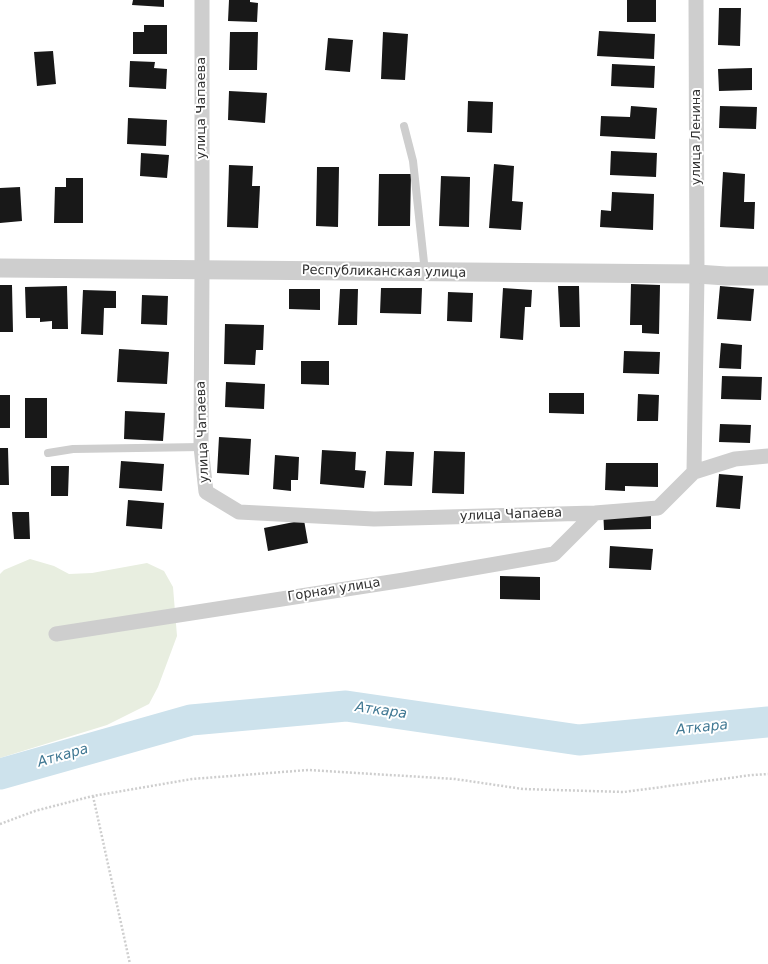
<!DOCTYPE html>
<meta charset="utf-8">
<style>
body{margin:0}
canvas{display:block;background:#fff}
</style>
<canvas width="768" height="964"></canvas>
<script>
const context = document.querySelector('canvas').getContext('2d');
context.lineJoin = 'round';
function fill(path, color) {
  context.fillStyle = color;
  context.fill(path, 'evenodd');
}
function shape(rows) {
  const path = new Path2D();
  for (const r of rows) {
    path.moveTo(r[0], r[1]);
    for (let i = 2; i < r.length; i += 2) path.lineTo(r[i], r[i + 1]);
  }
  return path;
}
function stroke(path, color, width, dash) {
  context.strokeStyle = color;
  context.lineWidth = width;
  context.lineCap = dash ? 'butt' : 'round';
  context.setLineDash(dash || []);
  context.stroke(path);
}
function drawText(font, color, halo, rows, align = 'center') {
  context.font = font + ' "DejaVu Sans",sans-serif';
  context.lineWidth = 4;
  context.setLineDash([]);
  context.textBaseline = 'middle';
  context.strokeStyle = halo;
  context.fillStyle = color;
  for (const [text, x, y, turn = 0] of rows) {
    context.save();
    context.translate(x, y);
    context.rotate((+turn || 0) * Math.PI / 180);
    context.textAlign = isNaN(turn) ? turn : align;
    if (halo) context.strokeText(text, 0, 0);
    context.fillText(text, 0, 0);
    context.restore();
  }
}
fill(shape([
 [30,559,54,566,69,574,92,573,147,563,164,571,173,587,177,636,158,687,149,704,107,725,0,758,0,574,4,570]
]), '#e8eee0');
stroke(shape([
 [0,774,191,720,346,706,579,740,768,722]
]), '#cde2ec', 31);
fill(shape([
 [133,0,164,0,164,7,132,5],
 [229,0,250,0,250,2,258,3,257,22,228,21],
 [627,0,656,0,656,22,627,22],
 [719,8,741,8,740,46,718,45],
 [144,25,167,25,167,54,133,54,133,32,144,32],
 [599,31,655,34,654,59,597,56],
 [230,32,258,32,257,70,229,70],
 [383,32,408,34,405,80,381,79],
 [328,38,353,40,350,72,325,70],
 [53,51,56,84,37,86,34,52],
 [130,61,155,62,154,68,167,69,166,89,129,87],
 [612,64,655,66,654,88,611,86],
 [752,68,752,90,719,91,718,69],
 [229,91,267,93,265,123,228,120],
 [468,101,493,102,492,133,467,132],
 [631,106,657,108,655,139,600,136,601,116,630,117],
 [720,106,757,107,756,129,719,128],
 [128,118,167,120,166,146,127,144],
 [611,151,657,153,656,177,610,175],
 [141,153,169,155,167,178,140,176],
 [494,164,514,166,512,201,523,202,521,230,489,228],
 [229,165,253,166,252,186,260,186,258,228,227,227],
 [317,167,339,167,338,227,316,226],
 [723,172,745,174,744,202,755,202,754,229,720,227],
 [379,174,411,174,410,226,378,226],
 [441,176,470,177,469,227,439,226],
 [66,178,83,178,83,223,54,223,55,187,66,187],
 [20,187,22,221,0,223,0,188],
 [612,192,654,194,653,230,600,227,601,210,611,211],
 [631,284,660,285,659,334,642,333,642,325,630,325],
 [0,285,12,285,13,332,0,332],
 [67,286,68,329,52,329,52,321,40,322,40,318,26,318,25,287],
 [558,286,579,286,580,327,560,327],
 [720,286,754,289,751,321,717,319],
 [381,288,422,288,421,314,380,313],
 [503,288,532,290,531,307,525,307,523,340,500,338],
 [289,289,320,289,320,310,289,309],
 [340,289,358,289,357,325,338,325],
 [83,290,116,291,116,308,104,308,103,335,81,334],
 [448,292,473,293,472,322,447,321],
 [142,295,168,296,167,325,141,324],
 [225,324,264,325,263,350,256,350,255,365,224,364],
 [721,343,742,345,741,369,719,368],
 [119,349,169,352,167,384,117,382],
 [624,351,660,352,659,374,623,373],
 [301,361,329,361,329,385,301,384],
 [722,376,762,377,761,400,721,399],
 [226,382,265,384,264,409,225,407],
 [549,393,584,393,584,414,549,413],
 [638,394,659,395,658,421,637,421],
 [0,395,10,395,10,428,0,428],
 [25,398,47,398,47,438,25,438],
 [125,411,165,413,163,441,124,439],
 [720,424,751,425,750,443,719,442],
 [219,437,251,439,249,475,217,473],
 [0,448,8,448,9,485,0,485],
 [322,450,356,452,355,470,366,471,364,488,320,484],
 [386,451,414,452,412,486,384,485],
 [434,451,465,452,464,494,432,493],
 [275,455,299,457,298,480,291,480,291,491,273,489],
 [121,461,164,464,162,491,119,488],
 [606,463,658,463,658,487,625,486,625,491,605,490],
 [51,466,69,466,68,496,51,496],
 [719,474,743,476,740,509,716,507],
 [128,500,164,503,162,529,126,526],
 [651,506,651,529,604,530,603,507],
 [12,512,29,512,30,539,14,539],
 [304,520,308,543,268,551,264,528],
 [610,546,653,549,651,570,609,568],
 [500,576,540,577,540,600,500,599]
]), '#181818');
stroke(shape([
 [93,796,130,964],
 [0,824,35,811,93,796,192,779,308,770,455,779,523,789,624,792,752,775,768,774]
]), '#cecece', 2.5, [2, 2]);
stroke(shape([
 [404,126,413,161,425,272],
 [48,453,73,449,201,447]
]), '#cecece', 8);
stroke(shape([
 [202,0,202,270,201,447,206,492,239,512,374,519,595,513,658,508,694,472,697,274,696,0],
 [694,472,735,459,768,456],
 [56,634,404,580,554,554,595,513]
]), '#cecece', 15);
stroke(shape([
 [0,268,697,274,726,276,768,276]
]), '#cecece', 19);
drawText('13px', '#313131', '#fff', [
 ["улица Чапаева",202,108,-90],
 ["улица Ленина",697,137,-90],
 ["Республиканская улица",384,272,1],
 ["улица Чапаева",203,432,-92],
 ["улица Чапаева",511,515,-2],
 ["Горная улица",334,590,-9]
]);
drawText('italic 14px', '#407893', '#fff', [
 ["Аткара",381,711,8],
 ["Аткара",702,728,-6],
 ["Аткара",63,756,-16]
]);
</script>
